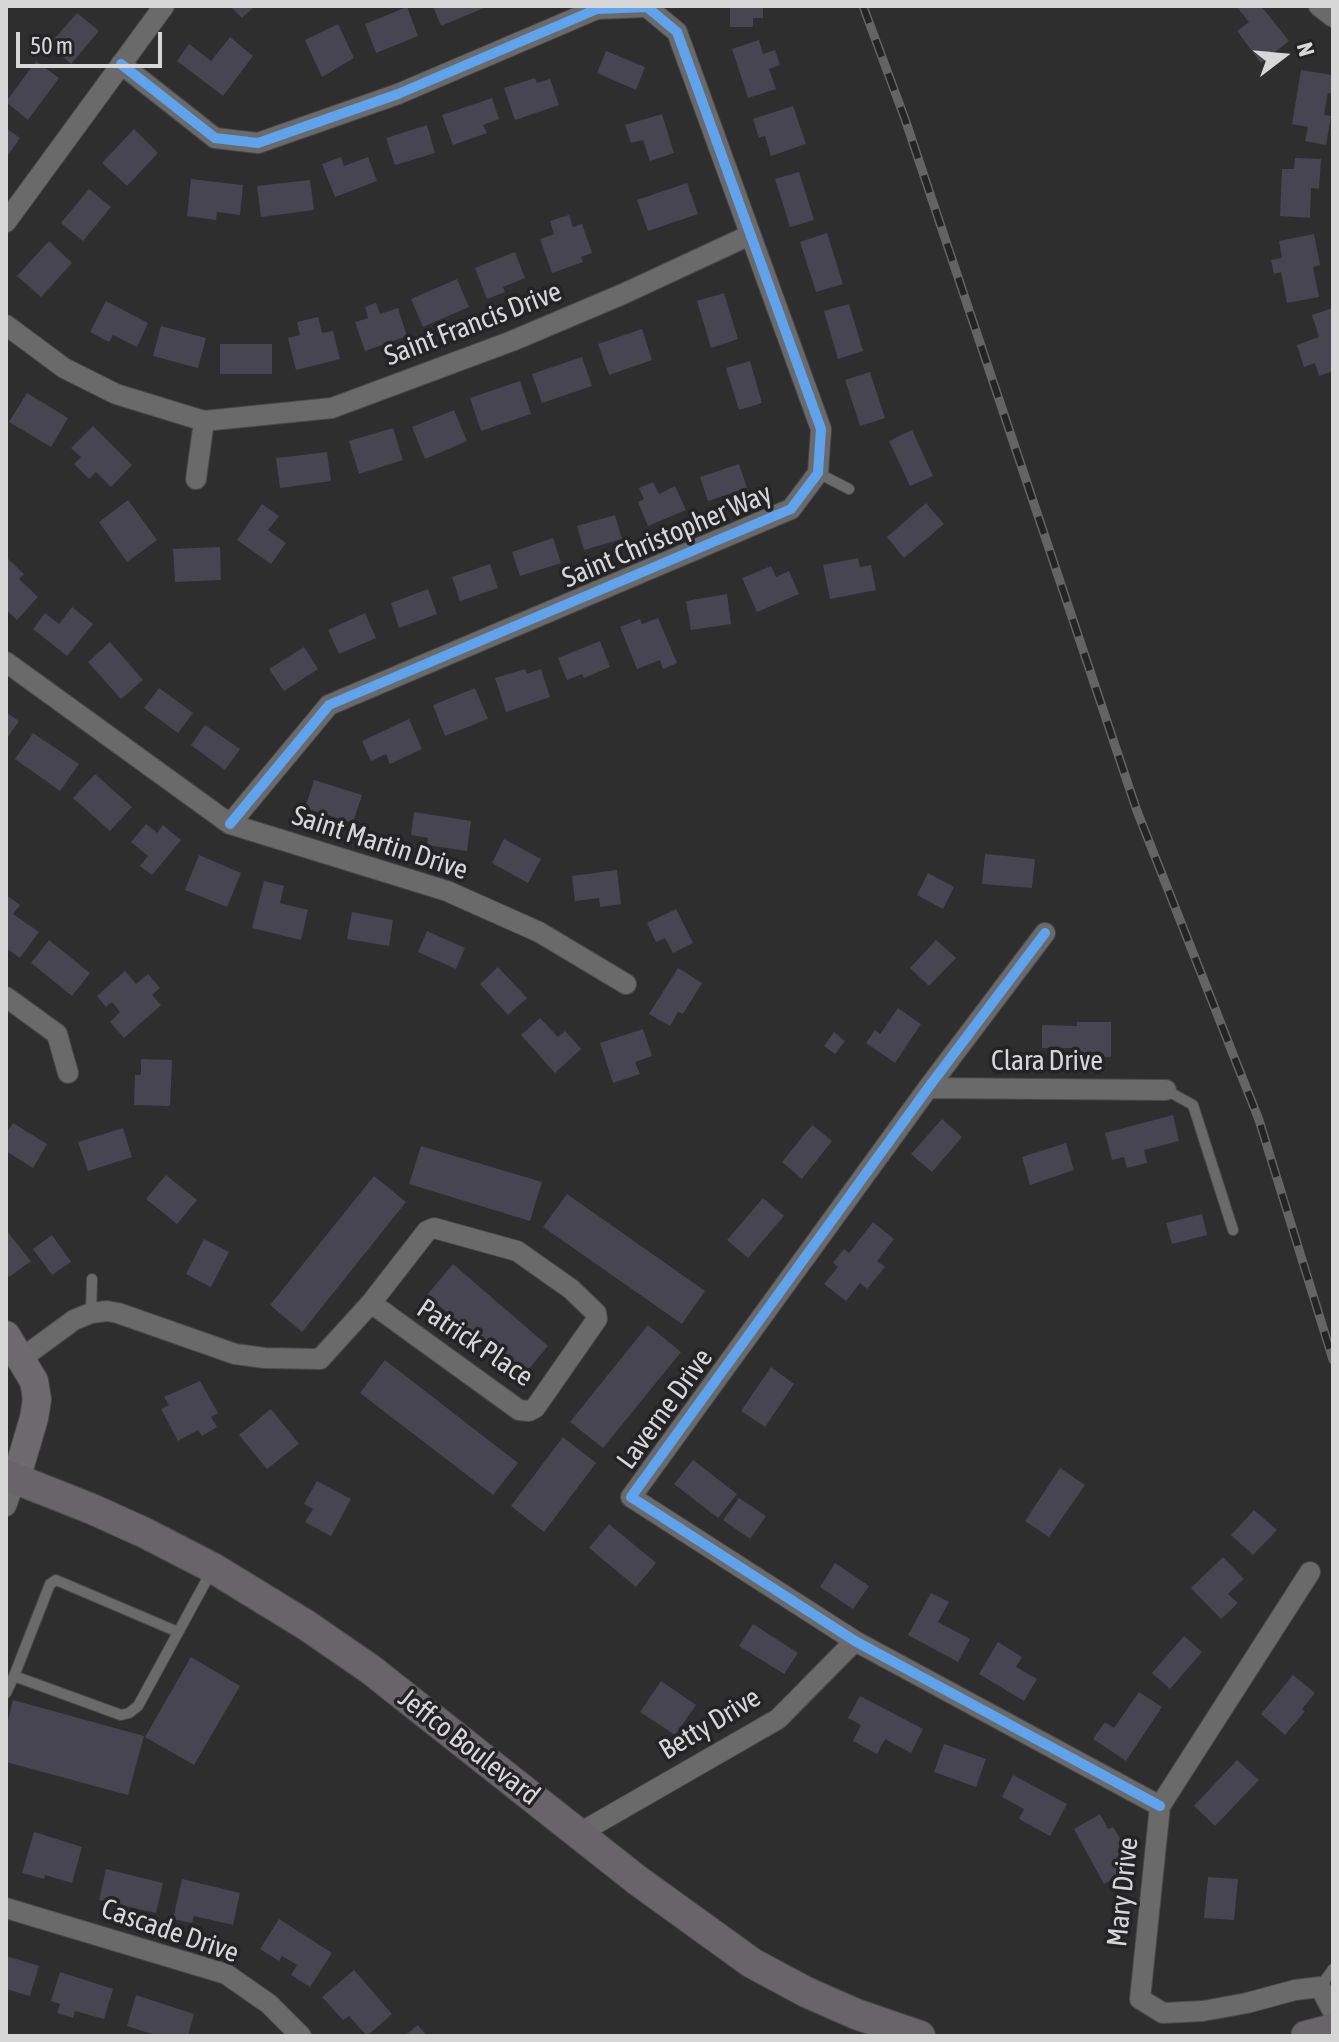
<!DOCTYPE html>
<style>
body{margin:0}
#map{position:relative;width:1339px;height:2042px;overflow:hidden;background:#2e2e2e;font-family:"Asap Condensed",sans-serif}
canvas{display:block}
.frame{position:absolute;inset:0;border:8px solid #d8d7d8;pointer-events:none}
.north{position:absolute;left:1243px;top:16px;width:80px;height:80px;-webkit-text-stroke:6px #242325;paint-order:stroke;rotate:74deg;font-size:22px;font-weight:700;line-height:32px;text-align:center;color:#d8d7d8}
.north::after{content:'';display:block;margin:auto;width:28px;height:36px;background:#d8d7d8;clip-path:polygon(50% 0,100% 100%,50% 72%,0 100%)}
.scale{position:absolute;left:16px;top:32px;width:146px;height:36px;box-sizing:border-box;border:4px solid #d8d7d8;border-top:0;padding-left:10px;font-size:24px;line-height:28px;white-space:nowrap;color:#d8d7d8;-webkit-text-stroke:6px #242325;paint-order:stroke}
</style>
<div id="map">
<canvas width="1339" height="2042"></canvas>
<div class="frame"></div>
<div class="north">N</div>
<div class="scale">50 m</div>
</div>
<script>
const context = document.querySelector('canvas').getContext('2d');
context.lineJoin = 'round';
function fill(path, color) {
  context.fillStyle = color;
  context.fill(path, 'evenodd');
}
function shape(rows) {
  const path = new Path2D();
  for (const r of rows) {
    path.moveTo(r[0], r[1]);
    for (let i = 2; i < r.length; i += 2) path.lineTo(r[i], r[i + 1]);
  }
  return path;
}
function stroke(path, color, width, dash) {
  context.strokeStyle = color;
  context.lineWidth = width;
  context.lineCap = dash ? 'butt' : 'round';
  context.setLineDash(dash || []);
  context.stroke(path);
}
function drawText(font, color, halo, rows, align = 'center') {
  context.font = font + ' "Asap Condensed",sans-serif';
  context.lineWidth = 7;
  context.setLineDash([]);
  context.textBaseline = 'middle';
  context.strokeStyle = halo;
  context.fillStyle = color;
  for (const [text, x, y, turn = 0] of rows) {
    context.save();
    context.translate(x, y);
    context.rotate((+turn || 0) * Math.PI / 180);
    context.textAlign = isNaN(turn) ? turn : align;
    if (halo) context.strokeText(text, 0, 0);
    context.fillText(text, 0, 0);
    context.restore();
  }
}
fill(shape([
 [230,6,255,6,242,18],
 [433,6,483,6,484,8,441,26],
 [730,6,763,6,763,18,753,18,753,27,730,27],
 [1236,6,1261,6,1289,41,1261,63,1237,31,1249,22],
 [407,7,418,36,376,53,365,24],
 [77,13,99,31,71,64,49,45],
 [338,24,354,58,322,77,305,40],
 [230,37,253,56,223,96,177,61,189,44,211,61],
 [759,40,763,54,775,50,780,65,769,69,776,89,748,98,732,49],
 [606,51,645,67,636,90,597,73],
 [36,61,59,78,28,120,6,102],
 [1301,70,1333,75,1333,94,1328,93,1324,115,1331,116,1326,145,1305,141,1308,127,1292,124],
 [535,78,537,83,550,79,559,105,515,120,504,88],
 [492,98,499,119,483,125,487,133,453,145,442,115],
 [793,106,806,144,771,156,765,136,759,138,753,119],
 [662,114,674,153,650,161,643,140,631,143,625,125],
 [427,125,435,153,395,165,386,138],
 [6,128,20,138,6,158],
 [134,129,158,153,127,186,102,163],
 [341,157,344,166,368,157,377,181,335,197,322,164],
 [1295,158,1321,159,1319,189,1311,188,1310,218,1280,216,1282,169,1294,169],
 [799,172,814,220,790,227,775,179],
 [191,179,243,185,240,215,217,212,216,220,187,216],
 [310,180,314,210,261,217,257,186],
 [687,183,698,214,648,231,637,200],
 [89,189,111,207,83,241,61,223],
 [569,215,573,227,582,224,592,253,581,257,583,262,552,273,540,239,554,234,550,221],
 [827,233,843,284,816,292,800,242],
 [1314,234,1320,265,1313,267,1319,297,1287,303,1281,272,1274,274,1271,260,1282,258,1279,241],
 [49,241,72,263,41,297,17,276],
 [515,252,525,278,503,287,505,292,487,299,475,268],
 [457,279,469,307,423,327,411,299],
 [724,293,738,339,711,348,697,301],
 [106,301,148,323,137,347,113,335,109,342,90,332],
 [376,303,380,314,398,308,407,336,365,351,355,322,368,318,365,307],
 [849,304,863,351,838,359,824,311],
 [1333,308,1333,371,1319,376,1315,363,1304,367,1297,345,1319,337,1312,315],
 [318,317,322,333,333,331,340,359,296,370,288,338,300,335,297,322],
 [161,326,206,338,198,368,153,356],
 [642,329,652,360,609,375,598,344],
 [220,344,272,344,272,374,220,374],
 [582,357,592,386,542,403,532,374],
 [750,361,762,403,739,410,726,368],
 [870,372,885,418,860,426,845,380],
 [520,381,531,414,481,431,470,398],
 [27,393,68,418,51,447,9,422],
 [454,410,467,441,425,459,412,427],
 [93,426,132,465,111,487,96,472,89,479,74,464,81,457,71,448],
 [393,428,403,460,359,474,349,441],
 [912,430,933,476,910,486,889,441],
 [327,452,331,481,280,488,276,458],
 [739,464,747,488,708,501,700,477],
 [653,482,659,494,675,486,686,510,648,526,638,502,644,499,639,488],
 [128,500,157,540,127,562,99,522],
 [926,503,944,524,904,558,887,537],
 [262,504,279,516,268,530,286,543,271,564,237,540],
 [615,515,622,539,584,550,577,526],
 [553,538,561,563,520,576,512,552],
 [220,547,221,580,175,582,173,549],
 [6,557,24,574,19,579,38,597,17,620,6,610],
 [858,558,860,567,871,565,876,590,830,599,823,565],
 [490,564,498,588,460,601,452,577],
 [771,566,776,577,789,571,799,594,757,612,742,578],
 [428,589,437,614,399,628,391,603],
 [727,594,731,624,691,630,686,601],
 [72,607,93,624,67,656,33,629,45,613,59,624],
 [365,613,376,638,339,654,328,630],
 [658,618,677,663,663,669,660,660,637,669,620,627,640,619,642,624],
 [600,641,610,667,584,678,582,674,567,680,558,658],
 [110,642,143,680,121,699,88,662],
 [304,647,318,669,284,691,269,669],
 [525,669,527,674,541,669,550,697,506,712,495,678],
 [159,688,193,713,178,733,144,708],
 [475,688,488,719,445,736,433,705],
 [6,712,19,721,6,740],
 [409,719,422,749,390,764,386,754,371,761,362,741],
 [205,725,240,749,225,770,191,745],
 [33,733,79,764,60,791,15,759],
 [95,774,132,807,110,831,73,798],
 [314,780,362,795,353,823,305,808],
 [414,812,471,821,467,851,427,845,428,838,411,835],
 [146,824,157,833,163,825,181,840,152,875,140,866,148,856,131,842],
 [504,839,541,859,528,883,492,863],
 [985,854,1035,859,1032,888,982,884],
 [199,855,241,873,227,907,185,890],
 [617,870,621,904,600,907,599,898,575,901,572,876],
 [928,873,954,887,943,909,917,895],
 [264,881,284,886,280,903,308,910,301,940,252,928],
 [6,895,20,905,13,914,39,932,20,958,6,948],
 [676,909,693,943,673,953,665,938,656,942,647,923],
 [352,912,393,920,389,946,347,939],
 [427,931,465,948,456,969,418,952],
 [49,940,90,973,72,996,31,963],
 [936,940,956,958,929,986,910,968],
 [498,967,527,998,508,1015,480,984],
 [678,968,702,983,683,1014,678,1012,670,1026,649,1014],
 [125,971,136,984,148,974,160,988,152,995,161,1005,124,1038,110,1022,120,1012,112,1002,106,1007,97,996],
 [898,1008,921,1024,895,1063,866,1043,875,1030,880,1034],
 [540,1018,558,1037,565,1031,581,1049,555,1073,521,1035],
 [1077,1022,1111,1022,1111,1057,1073,1056,1073,1048,1042,1048,1042,1025,1077,1026],
 [643,1029,652,1056,635,1062,640,1074,613,1083,600,1043],
 [834,1032,845,1041,835,1054,824,1046],
 [141,1059,172,1060,170,1106,134,1105,135,1075,141,1075],
 [1173,1115,1179,1141,1144,1150,1147,1163,1127,1168,1124,1157,1112,1160,1105,1133],
 [942,1119,962,1137,932,1172,911,1154],
 [13,1123,47,1144,33,1168,6,1151,6,1134],
 [812,1125,832,1141,802,1179,782,1162],
 [123,1128,132,1157,88,1171,78,1142],
 [1066,1143,1074,1170,1030,1185,1022,1157],
 [421,1146,542,1182,530,1221,409,1184],
 [166,1175,197,1200,177,1224,146,1199],
 [374,1176,406,1202,302,1332,270,1305],
 [567,1194,705,1291,682,1324,543,1227],
 [763,1198,784,1216,748,1258,727,1240],
 [1202,1214,1207,1235,1172,1244,1166,1223],
 [873,1222,894,1239,877,1261,885,1267,867,1289,860,1283,846,1301,824,1284,838,1267,833,1263,844,1249,849,1253],
 [6,1230,31,1261,9,1277,6,1273],
 [52,1235,71,1262,52,1275,33,1249],
 [204,1239,229,1252,211,1287,186,1274],
 [453,1264,548,1346,522,1377,427,1295],
 [648,1325,681,1352,603,1448,570,1422],
 [385,1360,518,1463,493,1495,360,1393],
 [771,1367,794,1384,765,1427,741,1411],
 [200,1381,218,1413,211,1417,217,1427,202,1436,198,1430,178,1441,161,1409,169,1405,164,1397],
 [271,1409,299,1444,267,1469,239,1435],
 [563,1437,596,1463,544,1532,511,1506],
 [693,1460,737,1494,718,1518,674,1484],
 [1060,1468,1085,1485,1049,1537,1025,1521],
 [317,1481,351,1499,331,1536,305,1522,313,1509,304,1504],
 [739,1498,766,1516,750,1539,723,1520],
 [1254,1510,1277,1530,1253,1555,1231,1535],
 [609,1524,656,1563,636,1587,589,1548],
 [1223,1557,1244,1579,1228,1594,1238,1603,1221,1619,1191,1588],
 [835,1563,869,1586,853,1609,820,1587],
 [931,1593,949,1602,938,1622,970,1639,958,1662,908,1635],
 [753,1624,798,1653,784,1674,739,1646],
 [1184,1636,1202,1652,1170,1689,1152,1673],
 [998,1642,1022,1657,1016,1667,1037,1679,1024,1701,979,1674],
 [191,1657,240,1686,194,1765,145,1737],
 [1293,1675,1315,1693,1302,1709,1305,1711,1285,1735,1261,1714],
 [661,1681,696,1705,675,1735,640,1712],
 [1139,1692,1162,1707,1126,1761,1093,1739,1105,1722,1114,1728],
 [860,1696,923,1729,911,1753,885,1739,877,1754,853,1741,861,1725,848,1718],
 [13,1700,144,1736,128,1795,6,1762,6,1728],
 [944,1744,986,1759,976,1787,934,1772],
 [1237,1760,1259,1780,1215,1826,1194,1806],
 [1013,1775,1067,1804,1050,1836,1019,1819,1024,1809,1002,1797],
 [1100,1814,1108,1829,1113,1827,1124,1845,1119,1847,1131,1869,1104,1884,1074,1829],
 [34,1832,82,1847,72,1883,45,1875,44,1879,22,1873],
 [106,1869,163,1883,156,1913,99,1900],
 [1208,1877,1238,1879,1234,1920,1204,1918],
 [182,1879,240,1893,233,1925,194,1916,192,1923,173,1919],
 [279,1919,332,1953,310,1987,291,1975,297,1965,282,1956,279,1961,260,1949],
 [6,1956,39,1966,30,1996,6,1989],
 [354,1970,392,2014,367,2036,349,2016,343,2020,322,1997],
 [60,1972,113,1989,104,2019,75,2011,73,2018,57,2013,60,2004,51,2001],
 [136,1995,194,2014,188,2036,158,2036,127,2026],
 [418,2025,427,2036,404,2036]
]), '#464551');
const lane = shape([
 [818,473,849,489],
 [1166,1090,1193,1105,1233,1230],
 [91,1313,92,1279],
 [14,1676,50,1584,56,1580,178,1632],
 [6,1693,14,1676,121,1715,129,1713,138,1706,211,1572],
 [1320,1987,1333,1969]
]);
const street = shape([
 [1319,6,1333,17],
 [121,64,215,138,258,143,398,94,597,9,647,7,677,32,821,429,818,473,791,509,329,705,230,824],
 [6,222,164,6],
 [6,325,64,368,116,394,204,421,332,408,512,341,623,294,750,235],
 [196,479,204,421],
 [6,662,230,824,447,891,539,932,626,984],
 [1045,933,928,1088,631,1497,855,1641,1160,1806],
 [6,997,57,1034,68,1073],
 [928,1088,1166,1090],
 [22,1358,74,1320,91,1313,107,1311,118,1313,235,1354,265,1358,320,1359,371,1303,427,1231,434,1228,517,1251,571,1289,596,1313,597,1319,535,1408,529,1411,519,1410,371,1303],
 [6,1506,16,1479],
 [1310,1572,1160,1806,1140,1999,1163,2013,1203,2011,1247,2003,1295,1990,1320,1987,1333,2012],
 [578,1834,778,1719,855,1641],
 [6,1908,226,1974,269,2004,301,2036]
]);
const secondary = shape([
 [6,1335,34,1381,37,1399,34,1418,16,1479]
]);
const primary = shape([
 [6,1475,92,1509,145,1533,213,1568,306,1625,370,1669,637,1880,752,1963,806,1992,856,2014,920,2036],
 [1306,2036,1333,2029]
]);
stroke(lane, '#494949', 12);
stroke(street, '#494949', 22);
stroke(secondary, '#494949', 30);
stroke(primary, '#494949', 32);
stroke(lane, '#6a6a6a', 10);
stroke(street, '#6a6a6a', 20);
stroke(secondary, '#6e6b6f', 28);
stroke(primary, '#686469', 30);
const rail = shape([
 [863,6,905,119,1137,811,1259,1120,1333,1360]
]);
stroke(rail, '#646464', 9);
stroke(rail, '#242325', 6, [18]);
stroke(shape([
 [121,64,215,138,258,143,398,94,597,9,647,7,677,32,821,429,818,473,791,509,329,705,230,824],
 [1045,933,928,1088,631,1497,855,1641,1160,1806]
]), '#60a3ed', 10);
drawText('28px', '#d8d7d8', '#242325', [
 ["Saint Francis Drive",473,324,-21],
 ["Saint Christopher Way",667,536,-23],
 ["Saint Martin Drive",380,843,18],
 ["Clara Drive",1047,1061],
 ["Patrick Place",475,1343,34],
 ["Laverne Drive",665,1409,-54],
 ["Betty Drive",710,1724,-31],
 ["Jeffco Boulevard",469,1747,38],
 ["Mary Drive",1123,1892,-84],
 ["Cascade Drive",170,1931,19]
]);
</script>
